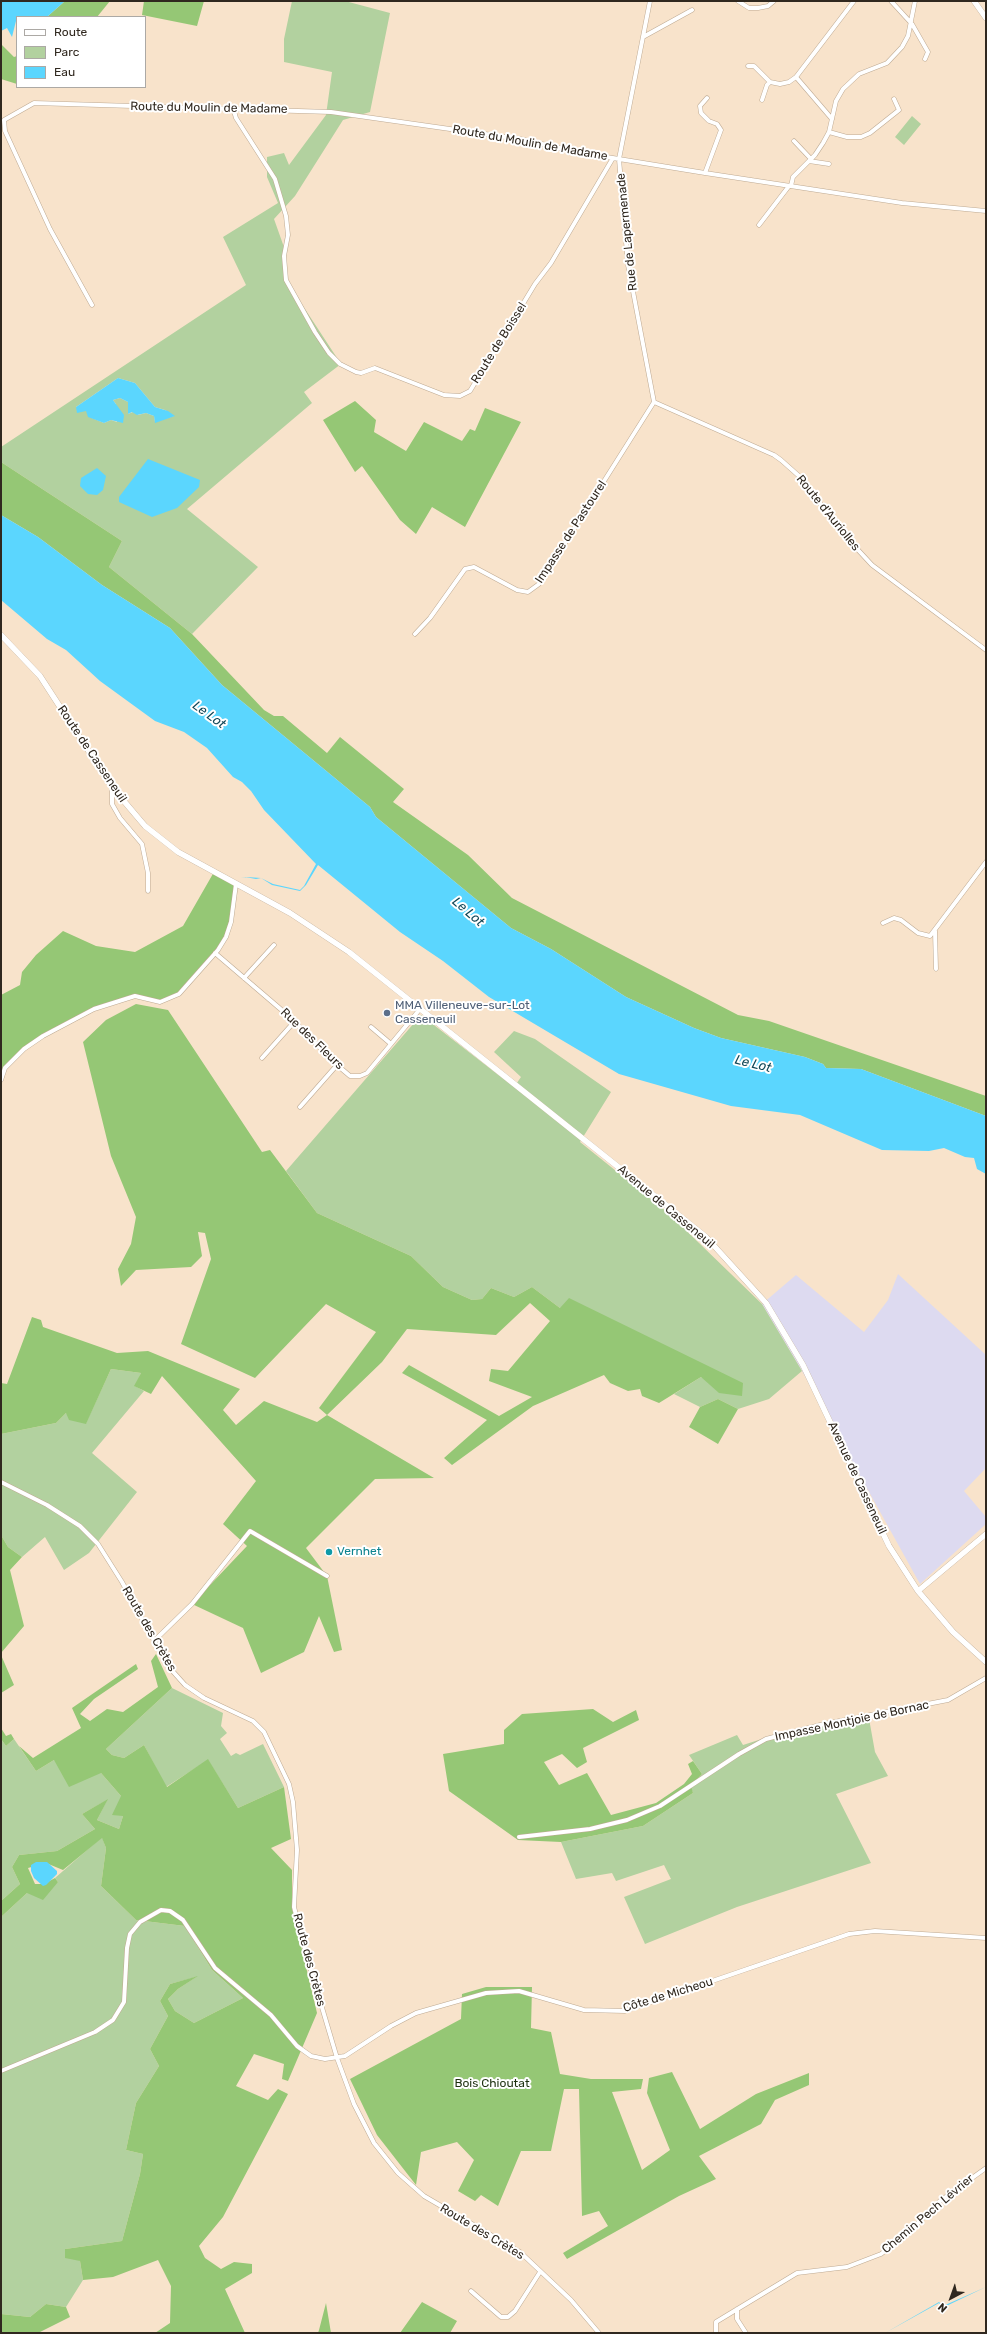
<!DOCTYPE html>
<meta charset="utf-8">
<style>
body{margin:0}
#map{position:relative;width:987px;height:2334px;overflow:hidden;background:#f8e3cb;font-family:Rubik,sans-serif}
canvas{display:block}
.frame{position:absolute;inset:0;border:2px solid #30281f;pointer-events:none}
.legend{position:absolute;left:16px;top:16px;width:130px;height:72px;box-sizing:border-box;background:#fff;border:1px solid #aca9a5;margin:0;padding:5px 7px;list-style:none;font-size:12px;color:#30281f}
.legend li{display:flex;align-items:center;gap:8px;height:20px}
.legend b{width:20px;border:1px solid #aca9a5}
.north{position:absolute;left:931px;top:2278px;width:40px;height:40px;-webkit-text-stroke:3px #fff;paint-order:stroke;rotate:221deg;font-size:11px;font-weight:700;line-height:16px;text-align:center;color:#30281f}
.north::after{content:'';display:block;margin:auto;width:14px;height:18px;background:#30281f;clip-path:polygon(50% 0,100% 100%,50% 72%,0 100%)}
</style>
<div id="map">
<canvas width="987" height="2334"></canvas>
<div class="frame"></div>
<ul class="legend">
<li><b style="height:5px;background:#fff"></b>Route</li>
<li><b style="height:11px;background:#b2d19f"></b>Parc</li>
<li><b style="height:11px;background:#5bd6fe"></b>Eau</li>
</ul>
<div class="north">N</div>
</div>
<script>
const context = document.querySelector('canvas').getContext('2d');
context.lineJoin = 'round';
function fill(path, color) {
  context.fillStyle = color;
  context.fill(path, 'evenodd');
}
function shape(rows) {
  const path = new Path2D();
  for (const r of rows) {
    path.moveTo(r[0], r[1]);
    for (let i = 2; i < r.length; i += 2) path.lineTo(r[i], r[i + 1]);
  }
  return path;
}
function stroke(path, color, width, dash) {
  context.strokeStyle = color;
  context.lineWidth = width;
  context.lineCap = dash ? 'butt' : 'round';
  context.setLineDash(dash || []);
  context.stroke(path);
}
function drawText(font, color, halo, rows, align = 'center') {
  context.font = font + ' Rubik,sans-serif';
  context.lineWidth = 4;
  context.setLineDash([]);
  context.textBaseline = 'middle';
  context.strokeStyle = halo;
  context.fillStyle = color;
  for (const [text, x, y, turn = 0] of rows) {
    context.save();
    context.translate(x, y);
    context.rotate((+turn || 0) * Math.PI / 180);
    context.textAlign = isNaN(turn) ? turn : align;
    if (halo) context.strokeText(text, 0, 0);
    context.fillText(text, 0, 0);
    context.restore();
  }
}
fill(shape([
 [898,1274,986,1355,986,1468,964,1491,986,1517,986,1524,920,1584,802,1371,762,1304,796,1275,864,1332,888,1300]
]), '#dddaf0');
fill(shape([
 [292,1,345,1,390,13,370,112,343,120,295,196,274,219,285,250,284,277,341,364,304,392,312,403,187,509,258,567,192,634,109,567,122,541,1,462,1,447,246,285,223,237,278,203,267,177,267,157,284,153,289,165,326,115,332,72,284,62,284,39],
 [118,378,135,383,155,407,165,410,174,416,155,422,154,416,146,413,138,415,133,412,128,414,128,402,120,398,113,400,116,404,117,422,111,420,104,423,92,418,87,411,76,407],
 [912,116,921,124,904,145,895,137],
 [421,1015,514,1087,521,1077,494,1052,514,1031,535,1039,611,1092,580,1142,667,1212,762,1304,802,1371,769,1399,738,1409,718,1399,700,1407,674,1394,701,1377,741,1396,560,1308,532,1287,514,1297,491,1288,482,1299,472,1300,443,1287,411,1256,317,1213,286,1171],
 [111,1369,141,1373,135,1386,144,1391,92,1453,137,1492,89,1553,64,1570,45,1537,22,1557,8,1547,1,1535,1,1434,56,1423,66,1413,86,1423],
 [172,1688,223,1713,221,1726,227,1733,220,1739,231,1756,236,1753,240,1755,263,1744,284,1787,238,1808,208,1760,166,1787,144,1745,124,1758,112,1755,106,1749],
 [868,1713,875,1752,888,1776,836,1794,871,1863,737,1907,645,1944,624,1897,671,1879,664,1865,616,1881,612,1873,576,1879,561,1842,643,1826,693,1793,690,1786,702,1774,689,1755,737,1735,743,1745,768,1737],
 [1,1739,6,1746,14,1739,36,1771,54,1760,101,1773,121,1796,123,1816,119,1829,97,1820,107,1800,82,1814,95,1829,57,1851,19,1855,12,1867,20,1884,1,1901],
 [102,1837,106,1848,101,1886,136,1920,185,1926,212,1970,243,1998,194,2023,175,2011,168,1999,178,1989,196,1977,170,1984,160,2001,168,2016,150,2049,159,2066,136,2103,126,2150,143,2154,140,2174,122,2241,65,2249,80,2261,83,2280,66,2307,46,2304,30,2317,1,2314,1,1917,27,1893,58,1882,55,1878]
]), '#b2d19f');
fill(shape([
 [65,1,110,1,97,17,30,17,48,16],
 [144,1,204,1,197,26,142,15],
 [1,44,14,57,17,56,17,84,1,79],
 [355,401,376,420,374,432,406,451,424,422,462,441,470,429,475,431,485,408,521,422,465,527,432,507,416,534,400,520,362,466,355,472,323,420],
 [1,462,122,541,109,567,192,634,264,710,274,716,283,716,327,753,340,737,404,789,393,802,468,855,512,898,738,1015,769,1021,986,1096,986,1116,861,1069,826,1068,823,1064,805,1057,721,1038,694,1028,626,997,551,949,511,928,376,817,370,807,222,685,170,628,102,585,38,537,1,515],
 [214,872,236,884,231,922,218,950,179,994,160,1002,134,996,94,1009,24,1049,1,1071,1,995,20,985,22,972,36,955,63,931,96,946,135,952,183,926],
 [136,1004,168,1010,262,1152,270,1150,317,1213,411,1256,443,1287,472,1300,482,1299,491,1288,514,1297,532,1287,560,1308,569,1298,743,1383,742,1396,719,1393,701,1377,659,1403,642,1396,640,1389,628,1391,610,1383,604,1375,533,1406,452,1465,444,1458,487,1420,402,1373,409,1365,499,1416,532,1397,489,1381,491,1369,508,1371,550,1321,530,1303,496,1335,407,1329,382,1362,327,1415,434,1478,375,1479,306,1548,327,1576,342,1650,334,1652,319,1616,304,1652,261,1673,243,1628,192,1604,247,1546,223,1524,256,1481,162,1376,151,1394,134,1386,141,1373,111,1369,86,1424,69,1420,66,1413,56,1423,1,1434,1,1383,7,1384,32,1317,41,1320,43,1327,117,1353,148,1351,240,1389,223,1410,236,1425,264,1401,317,1422,327,1415,319,1408,376,1332,326,1304,255,1378,181,1344,211,1259,205,1233,198,1232,202,1256,191,1267,136,1270,121,1286,118,1269,131,1244,136,1217,111,1156,83,1042,106,1020],
 [718,1399,738,1409,718,1444,689,1427,700,1407],
 [1,1535,8,1547,22,1557,10,1570,24,1626,1,1653],
 [156,1654,172,1688,106,1749,112,1755,124,1758,144,1745,167,1787,208,1759,238,1808,284,1787,291,1839,271,1848,292,1870,292,1908,317,2013,288,2081,282,2079,284,2064,254,2054,236,2086,268,2100,278,2089,288,2094,223,2217,199,2246,205,2258,221,2269,234,2262,252,2264,252,2273,225,2289,245,2333,155,2333,170,2323,171,2286,158,2260,113,2277,83,2280,80,2261,65,2258,65,2249,122,2241,140,2174,143,2154,126,2150,136,2103,159,2066,150,2049,168,2016,160,2001,170,1984,198,1976,178,1989,168,1999,175,2011,194,2023,243,1998,212,1970,185,1926,136,1920,101,1886,106,1848,102,1838,63,1870,46,1863,28,1868,35,1884,44,1884,55,1878,58,1882,43,1900,27,1893,1,1917,1,1901,20,1884,12,1867,19,1855,57,1851,95,1829,82,1814,108,1799,97,1820,119,1829,123,1816,112,1815,121,1796,101,1773,69,1787,54,1760,36,1771,19,1746,33,1758,81,1728,72,1708,136,1664,138,1669,94,1699,80,1714,90,1721,107,1709,123,1712,158,1687,151,1661],
 [1,1655,14,1685,1,1693],
 [593,1709,613,1722,636,1710,639,1720,583,1748,587,1762,577,1768,562,1754,544,1762,559,1785,587,1773,611,1815,656,1803,684,1784,692,1774,688,1764,693,1761,702,1774,691,1786,693,1793,643,1826,561,1842,518,1840,449,1791,443,1754,504,1744,504,1730,522,1714],
 [1,1728,6,1736,11,1734,14,1739,6,1746,1,1739],
 [486,1987,532,1987,531,2028,551,2032,560,2074,591,2079,643,2079,641,2089,612,2092,642,2170,670,2150,647,2093,649,2078,672,2072,700,2129,756,2094,809,2073,809,2085,775,2100,761,2124,699,2156,716,2179,679,2196,567,2259,563,2253,608,2226,599,2211,582,2216,579,2089,564,2089,551,2151,521,2151,498,2206,481,2195,475,2201,458,2191,474,2160,457,2142,421,2152,416,2185,377,2135,350,2079,461,2019,462,1994],
 [422,2302,457,2321,450,2333,400,2333],
 [326,2303,331,2333,318,2333,319,2330],
 [46,2304,66,2307,70,2317,38,2333,1,2333,1,2314,30,2317]
]), '#95c775');
fill(shape([
 [1,1,65,1,48,16,17,17,12,37,7,28,1,31],
 [118,378,135,383,155,407,168,411,175,416,155,423,154,416,146,413,137,415,132,412,128,414,128,402,120,398,113,400,124,415,123,423,111,420,104,423,88,417,86,411,77,413,76,407],
 [148,459,200,480,199,487,177,508,152,517,119,502,119,497],
 [97,468,106,476,103,490,97,495,88,494,80,486,81,478],
 [1,515,38,537,102,585,170,628,222,685,370,807,376,817,511,928,551,949,626,997,694,1028,721,1038,805,1057,823,1064,826,1068,861,1069,986,1116,986,1174,977,1169,974,1158,965,1157,944,1148,929,1151,882,1150,800,1115,731,1106,619,1074,489,997,443,961,400,932,318,865,306,885,300,891,272,885,261,878,256,879,245,877,241,878,246,877,261,878,273,884,300,890,304,886,316,864,264,810,251,791,242,782,233,777,207,748,184,732,155,721,100,681,66,650,47,639,1,600],
 [36,1862,47,1862,57,1871,57,1874,46,1885,43,1886,34,1878,31,1871,31,1865],
 [986,2287,942,2308,939,2303,885,2333,939,2302,943,2306]
]), '#5bd6fe');
const street = shape([
 [650,1,619,159,628,265,654,402],
 [738,1,749,8,758,8,768,6,774,1],
 [891,1,912,24,928,52,925,59],
 [643,37,692,10],
 [748,66,754,66,770,82,780,84,789,82,796,77,854,1],
 [796,77,832,119],
 [762,100,767,85,770,82],
 [233,108,236,118,275,179,286,216,288,235,284,256,286,280,315,332,329,353,340,364,356,372,361,373,375,368,444,395,460,396,470,391,535,284,551,263,613,158],
 [829,132,847,137,861,137,870,133,899,110,894,99],
 [794,141,811,159],
 [809,161,829,164],
 [705,173,721,130,717,124,709,121,701,113,700,106,707,98],
 [791,186,793,177,815,155,823,143,829,132,836,101,843,89,859,74,887,63,902,47,908,36,915,1],
 [759,225,789,186],
 [92,305,50,229,5,131,4,120,34,103,331,112,520,139,582,153,705,173,902,203,986,211],
 [654,402,774,455,781,460,799,476,847,538,872,565,986,650],
 [415,634,430,618,465,569,474,567,517,590,528,592,539,584,654,402],
 [112,788,112,804,120,818,142,844,148,873,148,891],
 [883,923,894,918,901,920,918,933,930,936,986,862],
 [935,931,936,969],
 [215,953,291,1018,337,1065,350,1076,360,1076,367,1073,420,1009],
 [244,978,274,945],
 [371,1027,391,1044],
 [262,1058,295,1021],
 [1,1080,5,1068,24,1049,43,1036,94,1009,135,996,160,1002,179,994,218,950,226,937,231,922,236,884],
 [300,1107,337,1065],
 [1,1482,47,1505,80,1526,98,1544,122,1582,168,1666,185,1685,204,1698,253,1721,264,1732,289,1784,293,1802,297,1850,294,1907,307,1957,337,2058,354,2104,374,2143,398,2173,424,2196,520,2252,571,2300,599,2333],
 [154,1641,192,1604,250,1531,327,1576],
 [519,1837,590,1829,627,1820,660,1806,739,1754,766,1739,824,1724,948,1700,986,1678],
 [1,2071,95,2032,113,2020,124,2002,127,1948,130,1934,140,1922,161,1910,170,1911,183,1920,215,1968,271,2015,297,2046,311,2056,325,2059,345,2056,391,2026,416,2013,486,1993,519,1991,584,2010,625,2011,849,1934,875,1931,986,1938],
 [471,2291,501,2317,508,2317,515,2311,540,2272],
 [737,2309,737,2319,746,2333],
 [716,2333,716,2322,797,2273,847,2267,881,2254,906,2235,940,2201,986,2168]
]);
const secondary = shape([
 [974,1,986,18],
 [1,635,40,676,112,787,145,826,178,852,290,913,349,952,706,1237,766,1303,803,1365,889,1546,918,1591,953,1632,986,1662],
 [918,1591,986,1534]
]);
stroke(street, '#beaa93', 5);
stroke(secondary, '#beaa93', 6);
stroke(street, '#fff', 4);
stroke(secondary, '#fff', 5.5);
for (const [x, y, r, color] of [
 [387,1013,4,"#5c6f8a"],
 [329,1552,4,"#0f9aa8"]
]) {
  const dot = new Path2D();
  dot.arc(x, y, r, 0, 2 * Math.PI);
  context.fillStyle = color;
  context.fill(dot);
  stroke(dot, '#fff', 1.5);
}
drawText('12px', '#30281f', '#fff', [
 ["Route du Moulin de Madame",209,108,1],
 ["Route du Moulin de Madame",530,143,10],
 ["Rue de Lapermenade",627,232,-96],
 ["Route de Boissel",499,343,-58],
 ["Route d'Auriolles",828,513,51],
 ["Impasse de Pastourel",571,532,-57],
 ["Route de Casseneuil",92,754,56],
 ["Rue des Fleurs",312,1039,44],
 ["Avenue de Casseneuil",666,1207,40],
 ["Avenue de Casseneuil",857,1478,65],
 ["Route des Crètes",149,1629,60],
 ["Impasse Montjoie de Bornac",852,1721,-12],
 ["Route des Crètes",309,1960,75],
 ["Côte de Micheou",668,1995,-17],
 ["Chemin Pech Lévrier",928,2214,-40],
 ["Route des Crètes",482,2232,31]
]);
drawText('12px', '#4e5e75', '#fff', [
 ["MMA Villeneuve-sur-Lot",395,1006],
 ["Casseneuil",395,1020]
], 'left');
drawText('12px', '#0d838f', '#fff', [
 ["Vernhet",337,1552]
], 'left');
drawText('12px', '#1e3110', '#fff', [
 ["Bois Chioutat",492,2084]
]);
drawText('italic 13px', '#114757', '#fff', [
 ["Le Lot",209,715,36],
 ["Le Lot",468,912,41],
 ["Le Lot",753,1064,14]
]);
</script>
